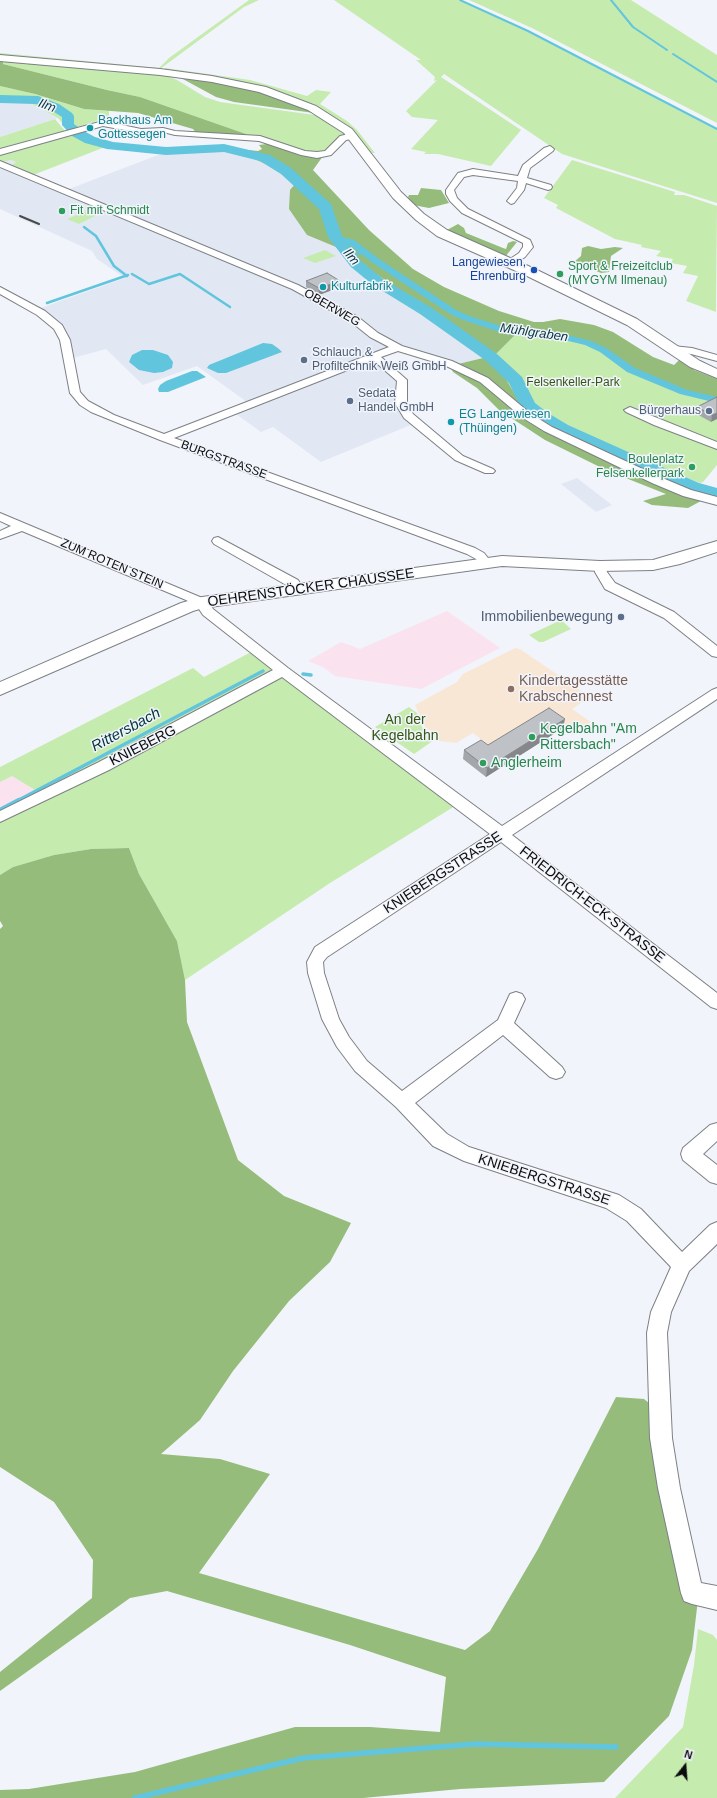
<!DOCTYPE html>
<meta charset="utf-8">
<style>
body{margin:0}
#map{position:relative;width:717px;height:1798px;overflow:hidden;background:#f1f4fa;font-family:Helvetica,sans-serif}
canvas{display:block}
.north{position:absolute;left:665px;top:1746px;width:40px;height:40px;-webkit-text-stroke:3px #f1f4fa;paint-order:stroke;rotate:17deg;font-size:11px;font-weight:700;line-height:16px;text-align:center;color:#0b0c0d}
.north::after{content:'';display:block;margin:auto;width:14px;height:18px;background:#0b0c0d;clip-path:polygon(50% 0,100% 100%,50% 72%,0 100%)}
</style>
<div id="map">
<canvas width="717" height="1798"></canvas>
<div class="north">N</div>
</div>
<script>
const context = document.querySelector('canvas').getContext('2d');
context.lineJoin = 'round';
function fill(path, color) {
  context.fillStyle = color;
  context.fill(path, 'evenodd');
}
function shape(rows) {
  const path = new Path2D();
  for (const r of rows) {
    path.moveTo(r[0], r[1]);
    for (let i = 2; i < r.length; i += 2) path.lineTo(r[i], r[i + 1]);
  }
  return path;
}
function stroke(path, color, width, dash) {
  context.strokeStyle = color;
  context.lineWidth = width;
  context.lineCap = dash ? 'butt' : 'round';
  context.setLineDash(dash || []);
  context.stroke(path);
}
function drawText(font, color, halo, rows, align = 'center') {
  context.font = font + ' Helvetica,sans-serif';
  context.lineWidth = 3;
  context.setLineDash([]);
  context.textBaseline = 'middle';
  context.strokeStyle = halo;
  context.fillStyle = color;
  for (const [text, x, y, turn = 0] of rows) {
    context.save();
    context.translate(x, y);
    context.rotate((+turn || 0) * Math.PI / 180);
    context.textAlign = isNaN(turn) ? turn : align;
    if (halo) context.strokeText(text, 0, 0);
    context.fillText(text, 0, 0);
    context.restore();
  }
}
fill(shape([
 [447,611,500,648,421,689,335,676,323,667,308,661,341,642,360,649],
 [12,776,41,793,0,814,0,782]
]), '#fae3ef');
fill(shape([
 [0,102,32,104,58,118,0,137],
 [237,151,283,172,296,183,307,235,336,247,438,316,487,357,450,366,400,345,368,353,375,361,400,381,413,424,321,462,273,427,261,432,229,409,247,402,197,366,143,385,106,349,73,358,69,342,38,309,125,278,97,259,92,251,0,209,0,161,3,162,11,160,16,162,12,165,69,189,158,155,182,152],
 [577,478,612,505,596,512,561,484]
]), '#e1e8f4');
fill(shape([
 [515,648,520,649,590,697,572,709,591,722,573,735,547,717,490,746,473,733,456,743,440,741,429,733,431,731,425,727,415,705,457,682,463,674]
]), '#f9e7d6');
fill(shape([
 [249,0,259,0,244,7,160,69,0,56,0,53,159,68,169,58],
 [334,0,458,0,527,31,717,130,717,203,562,154,444,74,441,77,521,130,491,166,438,154,424,154,426,152,411,149,438,120,412,117,406,111,437,80,434,81,435,77,416,60,421,60],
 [469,0,631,0,717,55,717,81,712,79,717,83,717,123,532,28],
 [3,62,49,66,57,65,165,75,177,80,205,97,220,102,322,116,331,121,345,134,323,153,309,152,250,137,246,134,140,97,107,90,3,64],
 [165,68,250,80,307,96,316,90,331,92,320,104,347,121,357,130,375,153,372,153,347,125,316,106,315,104,166,71],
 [0,86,35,94,84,109,109,111,109,117,68,130,58,118,32,104,0,102],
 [55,119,65,131,0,150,0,137],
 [73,135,82,140,105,147,33,175,12,165,16,162,11,160,3,162,0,161,0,153,64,136,67,137],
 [572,160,675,192,674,195,684,195,717,206,716,312,686,301,698,276,683,273,687,266,671,263,673,259,656,256,661,251,641,247,642,245,615,239,556,208,558,205,544,198],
 [86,211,97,215,79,224,67,219],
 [325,250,336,256,315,263,303,258],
 [516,334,550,335,570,338,587,344,601,351,612,360,629,371,683,393,717,402,717,465,703,482,700,483,660,467,566,427,520,403,493,357],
 [561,620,571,629,543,642,539,642,529,635],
 [253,651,364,740,455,806,330,883,185,980,177,941,139,874,129,848,91,849,54,855,13,867,0,875,0,814,40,793,12,776,0,782,0,767,193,668,204,677],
 [409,707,417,713,420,723,426,735,434,740,414,754,375,727],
 [698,1629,713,1635,717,1640,717,1798,615,1798,683,1727,694,1665]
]), '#c6ebaf');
fill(shape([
 [0,59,57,65,49,66,3,62,3,64,107,90,140,97,246,134,250,137,197,134,193,129,138,113,84,109,35,94,0,86],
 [184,76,242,86,295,103,314,113,234,102,216,97,181,78],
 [274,143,323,156,313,170,369,230,413,269,444,287,499,311,534,322,543,322,560,319,594,325,613,332,653,357,674,365,681,358,694,370,717,379,717,402,683,393,629,371,612,360,601,351,587,344,570,338,550,335,516,334,493,357,520,403,511,412,548,433,643,478,701,501,688,508,652,505,643,501,666,494,608,471,545,440,499,410,477,388,453,372,450,366,487,357,438,316,336,247,307,235,289,209,290,190,296,183,283,172,237,151,182,152,167,149,209,146,258,151,262,149,259,145],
 [421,188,441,190,449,203,429,208,413,205,408,197,409,195,418,195],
 [458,224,464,228,466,233,503,248,506,249,508,243,513,241,517,242,505,257,447,230],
 [588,246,601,249,615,247,623,248,611,256,609,272,601,273,574,262,581,256,582,248],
 [129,848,139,874,177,941,185,980,187,1022,238,1160,284,1196,351,1223,330,1262,289,1301,233,1371,200,1420,161,1454,220,1459,270,1474,199,1573,465,1650,490,1631,538,1549,616,1397,644,1399,659,1411,699,1591,692,1650,669,1716,604,1782,460,1789,363,1798,0,1798,0,1790,29,1789,135,1772,295,1727,370,1727,440,1732,446,1677,350,1645,167,1591,130,1598,0,1691,0,1672,92,1598,93,1560,54,1502,0,1467,0,929,3,926,0,921,0,875,13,867,54,855,91,849]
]), '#95bc7b');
fill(shape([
 [263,343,272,344,279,349,282,352,226,373,218,373,207,368,209,365],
 [142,350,153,350,168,355,173,362,172,368,163,372,154,373,139,370,129,362,132,355],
 [192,371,197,371,206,377,168,392,159,392,158,389,160,385,166,381]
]), '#61c5dd');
stroke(shape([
 [460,0,528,31,717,129],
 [611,0,633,27,667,50],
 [673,54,717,82]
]), '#61c5dd', 2);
stroke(shape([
 [84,227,96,236,114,266,127,276],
 [351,256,363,252],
 [132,274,149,284,180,274,230,307],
 [47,303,128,275]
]), '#61c5dd', 2.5);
stroke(shape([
 [303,674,311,675],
 [17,801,263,671]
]), '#61c5dd', 3.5);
stroke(shape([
 [0,810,19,800]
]), '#61c5dd', 4.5);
stroke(shape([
 [135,1798,303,1758,475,1744,616,1747]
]), '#61c5dd', 5.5);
fill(shape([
 [338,236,354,240,379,259,456,310,469,316,507,328,560,333,591,341,606,348,635,368,687,390,717,397,717,403,680,394,627,372,600,352,585,345,560,339,506,334,463,320,450,314,373,263,348,244,335,241,334,239,335,237,338,236]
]), '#61c5dd');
fill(shape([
 [0,95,38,96,59,104,72,113,74,116,74,124,82,130,95,137,113,142,166,147,224,144,270,155,291,168,331,204,342,236,361,261,383,279,432,308,497,354,522,377,535,403,548,413,568,425,626,451,699,483,717,488,717,500,685,491,556,433,536,421,522,410,509,383,485,360,420,314,373,285,351,267,328,237,319,209,281,174,260,161,224,152,166,155,107,149,85,143,72,136,62,125,62,117,51,110,36,104,0,103,0,95]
]), '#61c5dd');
const street = shape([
 [103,121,141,129,163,128,175,131,260,136,305,151,317,152,325,151,340,136,353,133,357,136,356,138,346,140,331,155,317,158,301,155,259,141,175,135,163,132,141,133,103,126,0,155,0,149,103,121],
 [550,146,554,149,553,151,530,168,527,178,551,185,552,187,551,189,548,190,526,183,524,190,514,203,511,204,507,201,517,188,518,181,473,175,464,177,454,190,457,198,468,209,530,240,533,247,525,257,513,265,507,265,505,263,507,261,519,253,523,247,523,243,462,213,450,201,446,194,446,190,458,173,473,169,518,176,523,165,544,148,550,146],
 [0,161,298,285,358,317,378,333,402,346,452,361,488,378,531,414,552,427,660,477,691,490,717,497,717,505,683,496,652,483,544,431,523,418,480,382,444,365,398,351,381,357,407,380,407,403,413,414,463,456,493,469,495,471,493,473,485,473,455,460,404,418,395,403,397,381,373,360,174,438,475,548,484,553,492,563,490,566,482,566,476,559,467,554,160,440,91,412,80,405,70,393,60,340,54,329,37,315,0,294,0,287,45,311,62,325,70,340,80,392,88,401,114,415,164,434,389,347,370,337,350,321,292,289,0,167,0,161],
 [673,346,692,348,717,355,717,361,691,354,669,351,668,349,669,347,673,346],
 [630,407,717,442,717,449,654,425,626,412,624,410,630,407],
 [0,513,207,600,213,609,288,668,502,826,712,690,717,688,717,699,512,835,717,993,717,1009,711,1007,501,842,327,957,323,962,324,973,339,1019,349,1037,367,1061,402,1091,498,1020,510,994,516,992,522,994,525,999,514,1023,562,1067,565,1072,562,1077,556,1079,550,1077,503,1035,415,1103,447,1134,469,1147,619,1195,641,1209,682,1252,710,1225,717,1222,717,1244,689,1271,671,1312,667,1333,672,1438,680,1488,701,1583,717,1586,717,1610,692,1604,684,1601,681,1593,658,1488,650,1438,647,1333,651,1312,671,1267,627,1221,606,1208,464,1161,433,1146,396,1107,355,1071,337,1047,322,1019,308,973,307,962,315,947,490,834,282,677,109,770,0,822,0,811,99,762,273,670,203,615,197,606,186,600,22,531,0,539,0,531,11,526,0,521,0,513],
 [218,537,298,580,305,591,304,594,294,594,288,586,214,544,212,541,214,538,218,537],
 [600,562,604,563,607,572,615,583,674,612,717,646,717,657,712,656,664,618,605,589,595,572,594,566,596,563,600,562],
 [717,1123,717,1141,703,1154,717,1165,717,1184,710,1182,683,1160,681,1154,683,1148,710,1125,717,1123]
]);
const secondary = shape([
 [0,55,160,69,212,76,266,87,316,106,352,129,401,192,424,214,447,230,535,269,637,319,700,361,717,369,717,378,690,367,627,325,525,275,437,236,416,220,393,198,344,133,308,110,259,92,212,82,160,75,0,61,0,55],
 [717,541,717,552,680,564,653,570,600,571,502,566,203,608,193,611,0,695,0,682,181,603,202,597,502,556,600,561,653,560,717,541]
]);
stroke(street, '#7d8085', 2);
stroke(secondary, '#7d8085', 2);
fill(street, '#fff');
fill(secondary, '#fff');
stroke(shape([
 [20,216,39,224]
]), '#494b4d', 2);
fill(shape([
 [306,281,340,287,319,295,306,287],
 [717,397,711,422,695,413,697,407],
 [563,728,486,777,463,759,464,750]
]), '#a3a6aa');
fill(shape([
 [340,281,340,287,319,295,319,288],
 [717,413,717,419,711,422,712,415],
 [565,719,563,728,486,777,487,768]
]), '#85878b');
const building = shape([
 [327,273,340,281,319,288,306,281,327,273],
 [717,397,717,413,712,415,697,407,717,397],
 [549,708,565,719,487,768,464,750,481,740,488,745,549,708]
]);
fill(building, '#bec1c6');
stroke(building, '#85878b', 1);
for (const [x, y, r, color] of [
 [90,128,4,"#0f9aa8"],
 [62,211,4,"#2e9e5b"],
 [534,270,4,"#1a4fb4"],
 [560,274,4,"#2e9e5b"],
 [323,287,4,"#0f9aa8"],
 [304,360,4,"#5c6f8a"],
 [350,401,4,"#5c6f8a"],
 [709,411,4,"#5c6f8a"],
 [451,422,4,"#0f9aa8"],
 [692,467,4,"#2e9e5b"],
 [621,617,4,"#5c6f8a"],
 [511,689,4,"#8d6e63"],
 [532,737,4,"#2e9e5b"],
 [483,763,4,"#2e9e5b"]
]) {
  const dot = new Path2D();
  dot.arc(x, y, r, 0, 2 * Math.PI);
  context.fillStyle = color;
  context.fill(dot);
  stroke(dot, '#f1f4fa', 1.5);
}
drawText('12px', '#0d838f', '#f1f4fa', [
 ["Backhaus Am",98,121],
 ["Gottessegen",98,135],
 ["Kulturfabrik",331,287],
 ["EG Langewiesen",459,415],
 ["(Thüingen)",459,429]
], 'left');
drawText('12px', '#27864d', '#f1f4fa', [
 ["Fit mit Schmidt",70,211],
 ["Sport & Freizeitclub",568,267],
 ["(MYGYM Ilmenau)",568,281],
 ["Bouleplatz",684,460,"right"],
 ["Felsenkellerpark",684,474,"right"]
], 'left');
drawText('12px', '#164399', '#f1f4fa', [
 ["Langewiesen,",526,263],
 ["Ehrenburg",526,277]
], 'right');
drawText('12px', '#0b0c0d', '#f1f4fa', [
 ["OBERWEG",332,308,30],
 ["BURGSTRASSE",224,460,20],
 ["ZUM ROTEN STEIN",112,564,23]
]);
drawText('12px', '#4e5e75', '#f1f4fa', [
 ["Schlauch &",312,353],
 ["Profiltechnik Weiß GmbH",312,367],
 ["Sedata",358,394],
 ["Handel GmbH",358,408],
 ["Bürgerhaus",701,411,"right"]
], 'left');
drawText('12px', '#325613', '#f1f4fa', [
 ["Felsenkeller-Park",573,383]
]);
drawText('italic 13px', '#03343e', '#f1f4fa', [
 ["Ilm",47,106,21],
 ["Ilm",351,257,50],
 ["Mühlgraben",534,333,8]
]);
drawText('14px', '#0b0c0d', '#f1f4fa', [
 ["OEHRENSTÖCKER CHAUSSEE",311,588,-8],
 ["KNIEBERG",143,746,-27],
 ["KNIEBERGSTRASSE",443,873,-33],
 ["FRIEDRICH-ECK-STRASSE",592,905,38],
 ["KNIEBERGSTRASSE",544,1180,18]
]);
drawText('14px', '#4e5e75', '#f1f4fa', [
 ["Immobilienbewegung",613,617]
], 'right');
drawText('14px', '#785e54', '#f1f4fa', [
 ["Kindertagesstätte",519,681],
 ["Krabschennest",519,697]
], 'left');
drawText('14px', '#325613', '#f1f4fa', [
 ["An der",405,720],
 ["Kegelbahn",405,736]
]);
drawText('14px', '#27864d', '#f1f4fa', [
 ["Kegelbahn \"Am",540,729],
 ["Rittersbach\"",540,745],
 ["Anglerheim",491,763]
], 'left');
drawText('italic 15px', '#03343e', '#f1f4fa', [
 ["Rittersbach",126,730,-28]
]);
</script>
